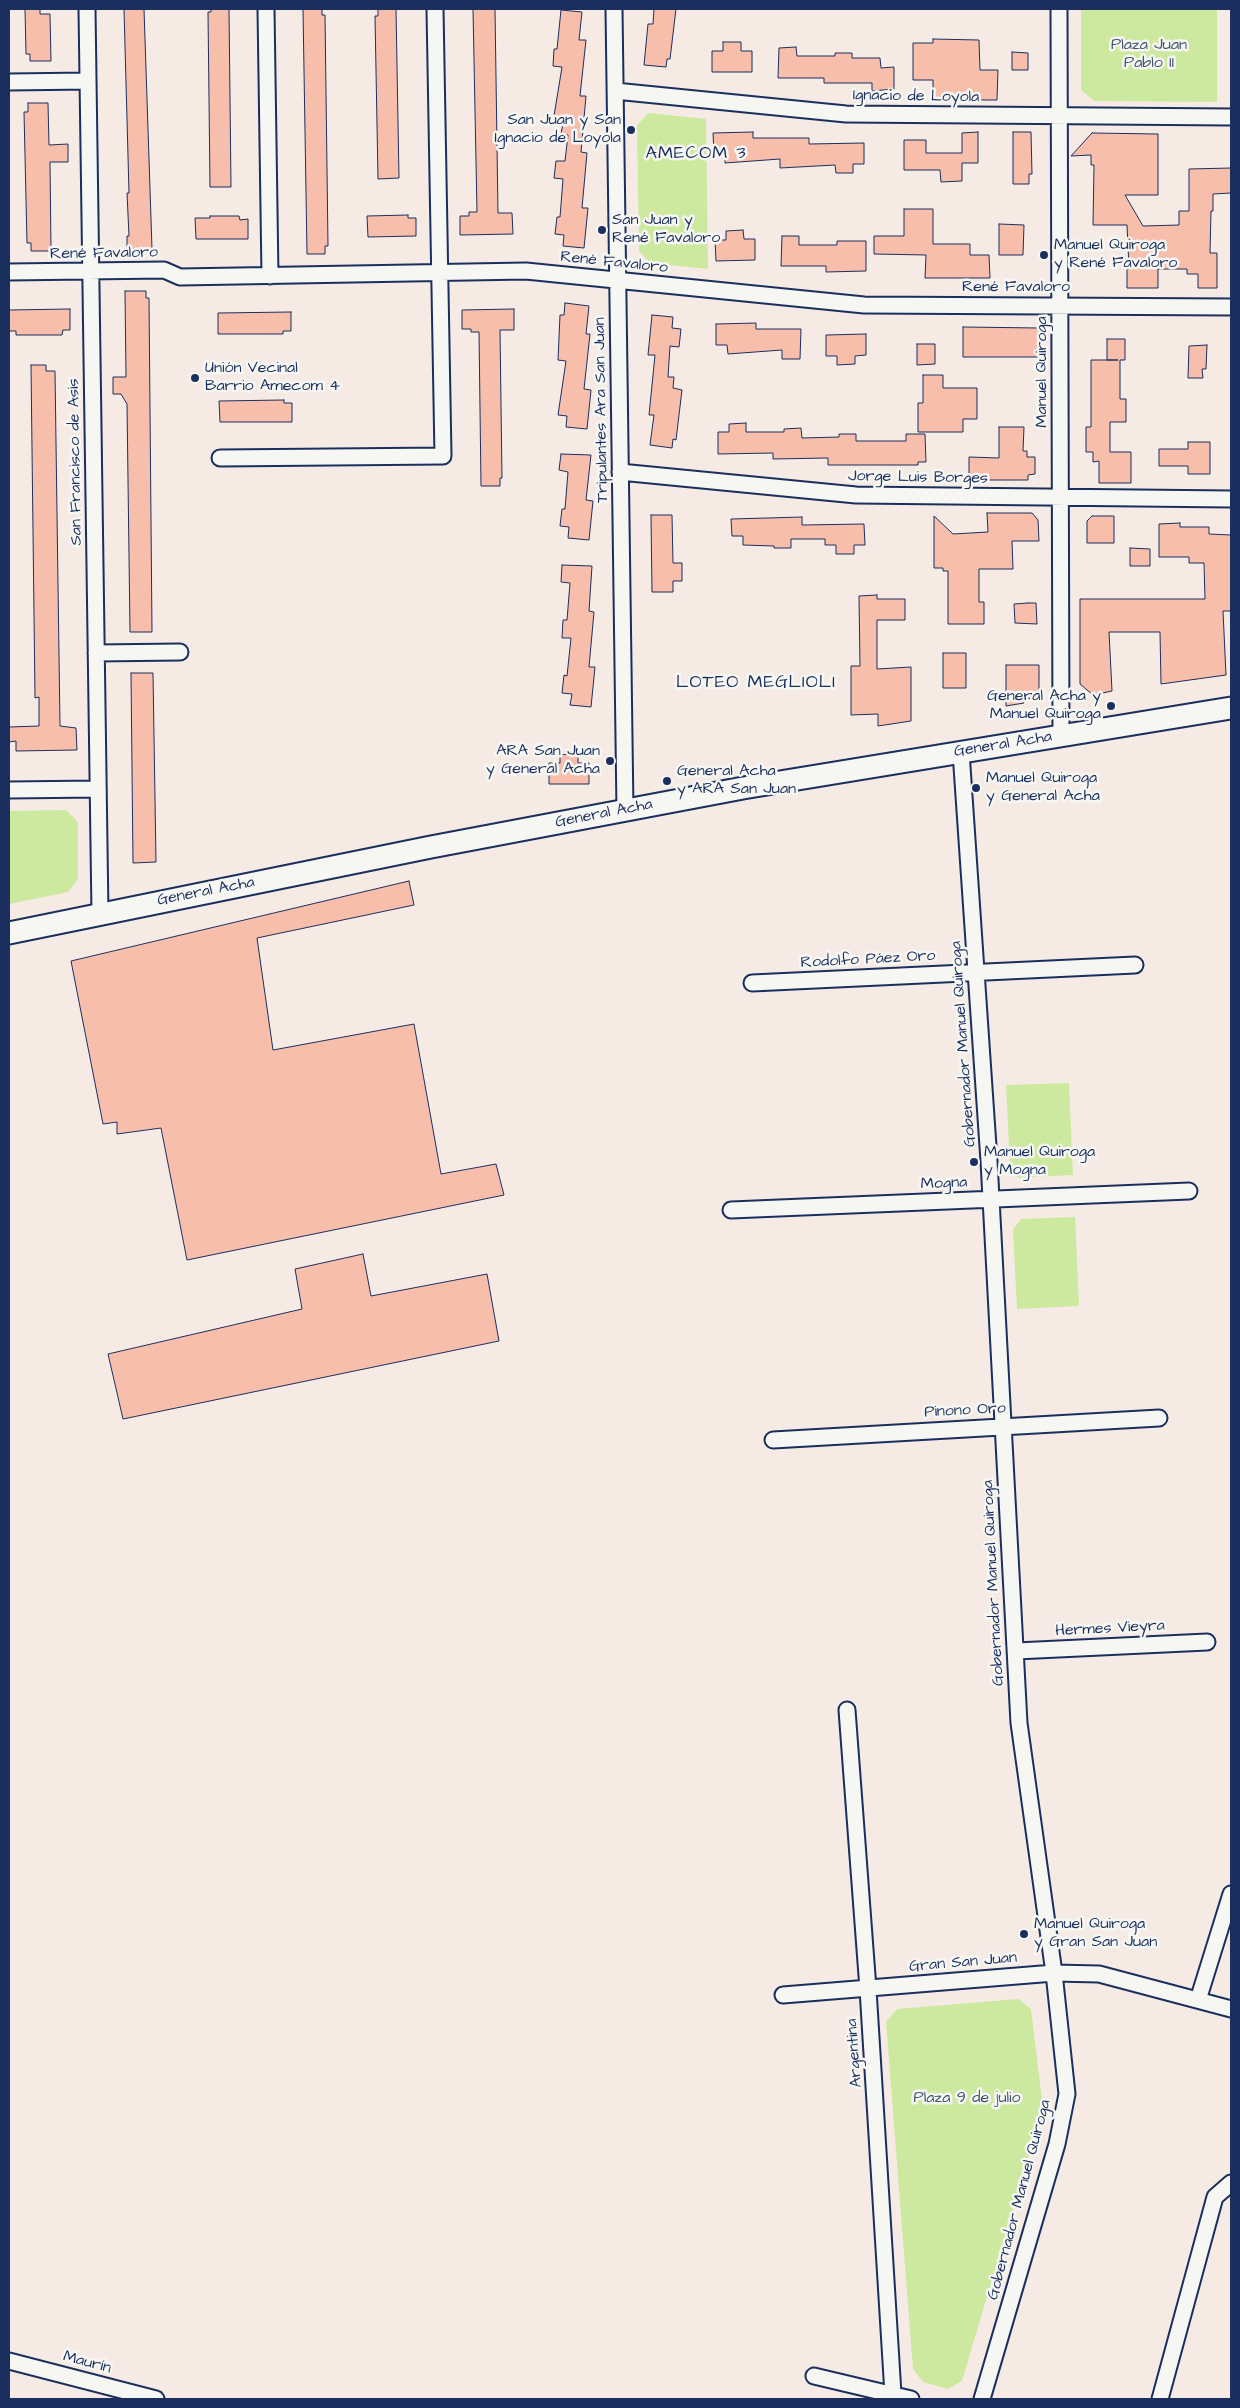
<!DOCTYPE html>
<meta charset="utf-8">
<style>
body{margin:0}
#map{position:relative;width:1240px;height:2408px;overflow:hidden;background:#f6ebe4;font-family:"Architects Daughter",sans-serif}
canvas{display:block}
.frame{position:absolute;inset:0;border:10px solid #1b2f5e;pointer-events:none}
</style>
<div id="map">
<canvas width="1240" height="2408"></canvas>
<div class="frame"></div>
</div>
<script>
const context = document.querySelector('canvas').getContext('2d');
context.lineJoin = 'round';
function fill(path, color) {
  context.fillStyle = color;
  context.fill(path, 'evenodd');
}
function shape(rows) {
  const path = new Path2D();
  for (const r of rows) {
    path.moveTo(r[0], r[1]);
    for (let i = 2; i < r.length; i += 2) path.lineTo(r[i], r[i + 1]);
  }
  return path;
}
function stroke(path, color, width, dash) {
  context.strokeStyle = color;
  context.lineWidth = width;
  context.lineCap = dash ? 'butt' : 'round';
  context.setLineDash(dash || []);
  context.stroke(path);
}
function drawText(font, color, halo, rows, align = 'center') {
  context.font = font + ' "Architects Daughter",sans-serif';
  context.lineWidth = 5;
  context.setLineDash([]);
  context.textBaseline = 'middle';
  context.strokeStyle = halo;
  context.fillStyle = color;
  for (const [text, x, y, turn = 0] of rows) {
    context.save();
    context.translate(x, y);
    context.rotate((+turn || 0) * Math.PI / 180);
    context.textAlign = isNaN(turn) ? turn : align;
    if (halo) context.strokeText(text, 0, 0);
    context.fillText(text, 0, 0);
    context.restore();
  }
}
fill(shape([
 [1081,9,1217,9,1217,102,1094,101,1081,90],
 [649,113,706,119,708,269,650,263,639,251,637,125],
 [66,810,78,822,78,879,68,892,9,904,9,811],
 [1069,1083,1073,1175,1017,1178,1010,1169,1006,1085],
 [1075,1217,1079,1306,1017,1309,1013,1229,1021,1219],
 [1018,1999,1031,2009,1043,2108,962,2381,948,2389,923,2382,913,2369,886,2022,897,2009]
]), '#cde9a0');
const building = shape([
 [25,9,40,9,40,14,50,14,51,61,30,61,30,54,26,54,25,9],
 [124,9,144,9,152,249,127,249,127,236,129,236,127,193,129,193,124,9],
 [211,9,229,9,231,187,210,187,208,12,211,12,211,9],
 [303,9,322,9,322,15,325,15,328,246,325,246,325,254,307,254,303,9],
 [378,9,396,9,399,178,378,179,375,16,378,16,378,9],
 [473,9,495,9,498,213,512,213,513,234,460,235,460,216,469,216,469,212,477,212,473,9],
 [654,9,676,9,670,59,667,59,666,67,644,65,648,24,653,24,654,9],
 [561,10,582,12,579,40,586,40,580,96,586,96,581,152,587,153,582,208,588,208,584,248,563,246,564,235,555,234,557,217,560,217,563,179,554,178,556,161,565,161,568,135,561,134,563,123,553,122,562,67,553,66,554,49,557,49,561,10],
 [933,39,979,40,980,70,998,70,997,100,933,100,933,80,913,80,913,43,933,43,933,39],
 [723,42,741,42,741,51,752,51,752,72,712,72,712,51,723,51,723,42],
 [796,47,797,56,835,56,835,53,852,53,852,58,880,58,881,68,894,67,894,89,872,91,872,83,824,83,824,78,778,78,779,48,796,47],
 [1012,52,1028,53,1028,70,1012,70,1012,52],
 [28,103,48,103,49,145,68,144,68,162,50,162,51,251,31,251,31,243,27,243,24,112,28,112,28,103],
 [753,132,753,138,809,138,809,144,864,143,864,164,853,164,853,173,836,173,835,165,780,168,780,159,725,163,725,154,714,154,713,133,753,132],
 [978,132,978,163,962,163,962,181,941,182,940,170,904,170,904,140,926,140,926,153,962,153,962,133,978,132],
 [1013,132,1031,132,1032,174,1029,174,1029,184,1013,184,1013,132],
 [1092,133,1158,134,1158,195,1125,195,1143,226,1179,225,1179,211,1189,211,1189,169,1231,168,1231,193,1213,194,1213,211,1211,211,1210,253,1217,253,1217,288,1198,288,1198,274,1187,274,1187,269,1158,269,1158,288,1127,288,1127,268,1129,268,1127,225,1093,225,1094,165,1091,165,1091,155,1071,156,1092,133],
 [904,209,933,209,933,244,970,244,970,255,989,255,990,278,925,278,926,255,874,254,874,236,904,236,904,209],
 [408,215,408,218,416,218,416,236,368,237,367,216,408,215],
 [210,216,239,216,240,220,248,219,248,239,196,239,195,218,210,218,210,216],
 [999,224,1024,225,1023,255,999,255,999,224],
 [743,230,744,239,755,239,755,260,716,261,715,240,726,240,726,231,743,230],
 [782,236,799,236,799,245,837,245,837,241,866,241,866,271,826,272,826,266,781,266,782,236],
 [125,291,146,291,146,298,149,298,152,632,130,632,127,404,121,394,113,394,113,377,126,377,125,291],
 [565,303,589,306,586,334,590,334,584,389,591,390,587,429,566,427,567,416,558,415,566,361,558,360,560,315,564,315,565,303],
 [70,309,70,330,63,330,62,335,16,335,16,331,9,331,9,310,70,309],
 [514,309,514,330,500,330,502,478,500,478,500,486,481,486,479,332,471,332,471,329,462,329,462,310,514,309],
 [291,312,291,331,283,331,283,334,218,334,218,313,291,312],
 [652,315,673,317,672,328,681,329,679,347,670,346,668,377,674,377,673,388,682,390,676,440,673,439,672,448,650,445,654,415,649,415,655,355,648,355,652,315],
 [716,324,756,323,756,329,801,329,800,359,782,359,782,350,728,354,727,345,716,345,716,324],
 [963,327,1039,328,1040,357,963,357,963,327],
 [866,334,866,355,855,356,855,364,837,365,837,356,826,356,826,335,866,334],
 [1107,339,1125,339,1125,360,1120,360,1120,399,1126,399,1126,422,1110,422,1110,452,1131,452,1131,483,1099,483,1099,461,1093,462,1093,452,1086,452,1086,427,1091,427,1091,360,1118,360,1107,360,1107,339],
 [917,344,935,344,935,364,917,365,917,344],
 [1207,345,1206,369,1202,369,1203,378,1188,378,1189,346,1207,345],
 [31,365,46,365,46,371,55,371,60,726,76,728,77,750,16,751,16,741,9,742,9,727,39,726,39,697,35,698,31,365],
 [923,375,943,375,943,388,977,388,977,419,963,419,963,432,918,432,918,403,923,403,923,375],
 [284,400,284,403,292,403,292,422,220,422,219,401,284,400],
 [746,423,746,432,784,432,784,429,801,428,802,438,839,437,839,434,856,434,856,441,906,441,906,434,925,434,926,462,918,462,918,465,828,465,828,458,773,459,773,453,718,454,718,432,729,432,729,424,746,423],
 [999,427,1024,427,1023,451,1027,451,1027,457,1035,457,1035,474,1028,475,1028,480,969,480,969,457,999,458,999,427],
 [1188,442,1210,442,1210,474,1188,474,1188,466,1159,466,1159,449,1188,449,1188,442],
 [561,454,591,455,586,500,593,501,589,540,568,538,569,527,560,526,562,509,565,509,568,472,559,470,561,454],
 [987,513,1032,513,1038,520,1039,541,1012,541,1013,569,979,569,979,602,984,602,984,624,948,624,948,571,943,571,943,568,934,568,934,516,953,534,988,532,987,513],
 [651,515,672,515,673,563,682,563,682,581,673,581,673,592,652,592,651,515],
 [1092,516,1114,516,1114,543,1087,543,1087,521,1092,516],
 [802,517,802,525,864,524,865,545,854,545,854,554,836,554,836,545,825,545,825,539,791,539,791,548,774,548,774,546,743,545,743,536,732,536,731,519,802,517],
 [1180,523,1180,527,1209,527,1209,534,1231,535,1231,611,1223,611,1226,675,1161,684,1160,632,1109,632,1112,691,1093,695,1080,684,1080,599,1205,599,1204,563,1189,563,1189,557,1159,557,1159,524,1180,523],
 [1130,548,1150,549,1150,566,1130,566,1130,548],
 [562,565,592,566,589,611,594,612,589,667,595,667,591,707,570,705,572,694,562,693,564,675,567,676,571,638,562,638,563,620,567,620,570,583,561,582,562,565],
 [877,595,877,599,905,599,905,620,877,620,877,669,911,667,911,721,878,726,878,714,851,715,851,666,860,666,859,596,877,595],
 [1028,603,1036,603,1037,624,1015,623,1014,604,1028,603],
 [943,653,966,653,966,688,943,688,943,653],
 [1006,665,1039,665,1039,691,1033,698,1024,699,1024,703,1006,706,1006,665],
 [131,673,153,673,156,862,133,863,131,673],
 [569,754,578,754,578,763,589,763,589,784,549,784,549,763,560,763,560,755,569,754],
 [409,881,414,905,257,938,273,1050,414,1024,441,1174,496,1164,504,1195,187,1260,161,1128,117,1134,117,1122,103,1124,71,961,409,881],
 [363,1254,371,1296,487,1274,499,1341,123,1419,108,1354,302,1309,295,1269,363,1254]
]);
fill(building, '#f6beab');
stroke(building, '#1b2f5e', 1);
const street = shape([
 [87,9,100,914],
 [266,9,270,276],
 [614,9,625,810],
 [1059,9,1061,735],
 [9,82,88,81],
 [615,91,846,114,1231,117],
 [9,272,164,270,180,277,526,271,864,305,1231,307],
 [220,458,443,456,435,9],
 [620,472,856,495,1231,499],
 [96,653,180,652],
 [961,752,989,1161,1019,1723,1054,1973,1067,2094,1057,2144,982,2399],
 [9,790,98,789],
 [752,983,1135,965],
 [731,1210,1189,1191],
 [773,1440,1159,1418],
 [1016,1651,1207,1642],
 [847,1710,868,1989,893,2394],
 [783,1995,1054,1973,1099,1974,1231,2009],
 [1198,2000,1231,1894],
 [9,2361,156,2399],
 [814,2376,911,2399],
 [1160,2399,1215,2197,1231,2183]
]);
const secondary = shape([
 [9,933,431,847,743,788,1231,708]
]);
stroke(street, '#1b2f5e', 19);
stroke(secondary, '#1b2f5e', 25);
stroke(street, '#f6f6f2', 15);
stroke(secondary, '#f6f6f2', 21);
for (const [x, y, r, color] of [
 [631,130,5,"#1b2f5e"],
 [602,230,5,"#1b2f5e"],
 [1044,255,5,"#1b2f5e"],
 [195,378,5,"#1b2f5e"],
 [1111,706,5,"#1b2f5e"],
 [610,761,5,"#1b2f5e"],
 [667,781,5,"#1b2f5e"],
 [976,788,5,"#1b2f5e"],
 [974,1162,5,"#1b2f5e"],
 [1024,1934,5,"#1b2f5e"]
]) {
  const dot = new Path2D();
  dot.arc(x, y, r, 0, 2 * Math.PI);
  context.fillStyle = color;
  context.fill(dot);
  stroke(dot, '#f6f6f2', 2);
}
drawText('16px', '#3f546b', '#f6f6f2', [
 ["Plaza Juan",1149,46],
 ["Pablo II",1149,64],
 ["Plaza 9 de julio",967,2099]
]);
drawText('16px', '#1b2f5e', '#f6f6f2', [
 ["Ignacio de Loyola",916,97,1],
 ["René Favaloro",104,254,-1],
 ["René Favaloro",614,263,6],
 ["René Favaloro",1016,288],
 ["Manuel Quiroga",1043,372,-90],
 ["Tripulantes Ara San Juan",602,410,-91],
 ["San Francisco de Asis",76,462,-91],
 ["Jorge Luis Borges",918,478,1],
 ["General Acha",1003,745,-9],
 ["General Acha",604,814,-11],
 ["General Acha",206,892,-11],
 ["Rodolfo Páez Oro",868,960,-3],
 ["Gobernador Manuel Quiroga",964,1044,-94],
 ["Mogna",944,1184,-2],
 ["Pinono Oro",965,1411,-3],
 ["Gobernador Manuel Quiroga",994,1583,-93],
 ["Hermes Vieyra",1110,1629,-3],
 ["Gran San Juan",963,1963,-5],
 ["Argentina",855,2053,-94],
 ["Gobernador Manuel Quiroga",1020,2200,-75],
 ["Maurín",87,2363,15]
]);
drawText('16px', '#1b2f5e', '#f6f6f2', [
 ["San Juan y San",621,121,"right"],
 ["Ignacio de Loyola",621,139,"right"],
 ["San Juan y",612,221],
 ["René Favaloro",612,239],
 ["Manuel Quiroga",1054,246],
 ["y René Favaloro",1054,264],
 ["Unión Vecinal",205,369],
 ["Barrio Amecom 4",205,387],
 ["General Acha y",1101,697,"right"],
 ["Manuel Quiroga",1101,715,"right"],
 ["ARA San Juan",600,752,"right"],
 ["y General Acha",600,770,"right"],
 ["General Acha",677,772],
 ["y ARA San Juan",677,790],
 ["Manuel Quiroga",986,779],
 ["y General Acha",986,797],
 ["Manuel Quiroga",984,1153],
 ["y Mogna",984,1171],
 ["Manuel Quiroga",1034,1925],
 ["y Gran San Juan",1034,1943]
], 'left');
context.letterSpacing = '1px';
drawText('18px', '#1b2f5e', '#f6f6f2', [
 ["AMECOM 3",696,154],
 ["LOTEO MEGLIOLI",756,683]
]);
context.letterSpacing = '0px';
</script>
